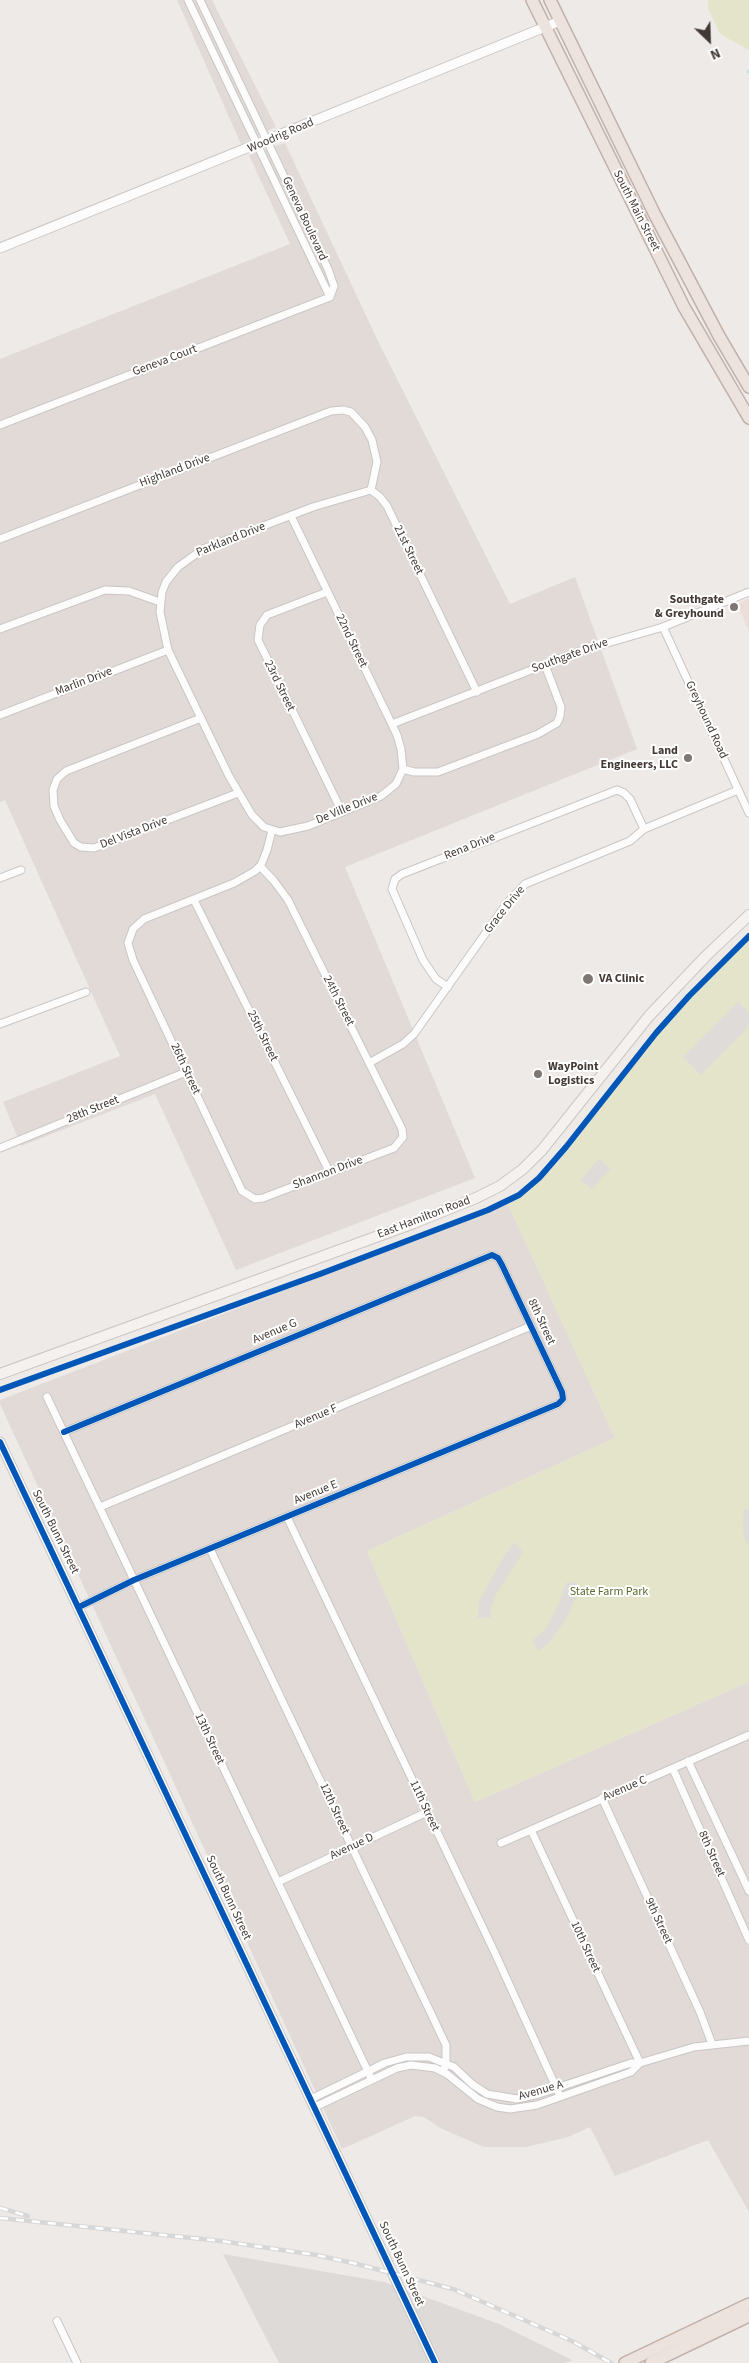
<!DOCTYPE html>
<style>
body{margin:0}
#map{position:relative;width:749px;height:2363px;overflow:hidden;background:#edeae8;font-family:"Source Sans 3",sans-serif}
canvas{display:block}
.north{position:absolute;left:684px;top:15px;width:50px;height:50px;-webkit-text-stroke:4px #fff;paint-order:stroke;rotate:156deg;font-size:14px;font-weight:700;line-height:20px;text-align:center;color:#423935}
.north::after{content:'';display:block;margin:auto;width:18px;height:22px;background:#423935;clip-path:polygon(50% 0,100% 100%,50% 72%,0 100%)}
</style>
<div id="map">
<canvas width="749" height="2363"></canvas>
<div class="north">N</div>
</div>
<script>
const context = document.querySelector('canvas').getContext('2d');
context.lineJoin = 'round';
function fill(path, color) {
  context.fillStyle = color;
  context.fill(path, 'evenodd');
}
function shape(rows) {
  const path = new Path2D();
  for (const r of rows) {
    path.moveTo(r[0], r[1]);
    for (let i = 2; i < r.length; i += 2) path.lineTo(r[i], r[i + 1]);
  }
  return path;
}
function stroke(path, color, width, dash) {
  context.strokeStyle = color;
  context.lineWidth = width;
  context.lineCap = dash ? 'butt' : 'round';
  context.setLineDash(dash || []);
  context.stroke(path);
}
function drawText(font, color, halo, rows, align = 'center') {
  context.font = font + ' "Source Sans 3",sans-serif';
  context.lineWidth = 4;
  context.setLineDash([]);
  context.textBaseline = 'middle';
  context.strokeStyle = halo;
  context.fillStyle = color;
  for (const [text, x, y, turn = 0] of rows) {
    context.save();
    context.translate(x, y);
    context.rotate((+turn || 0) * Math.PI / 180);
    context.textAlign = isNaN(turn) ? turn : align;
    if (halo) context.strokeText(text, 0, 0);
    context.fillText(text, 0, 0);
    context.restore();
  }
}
fill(shape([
 [177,0,212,0,276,127,241,144],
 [285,143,377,339,510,604,575,577,637,749,345,867,475,1178,236,1270,155,1094,21,1146,3,1102,120,1056,5,800,0,802,0,359,290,244,249,155],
 [508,1204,615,1438,367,1551,475,1802,749,1682,749,2212,708,2140,615,2176,590,2127,568,2137,526,2147,484,2147,440,2128,424,2117,415,2116,342,2149,0,1404,0,1400]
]), '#e1dad6');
fill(shape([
 [749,598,749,633,738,604]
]), '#ecded9');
fill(shape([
 [223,2254,384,2282,499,2324,572,2360,565,2363,279,2363]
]), '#dedad8');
fill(shape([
 [708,0,749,0,749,50,720,34,708,8],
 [749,938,749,1682,475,1802,367,1551,615,1438,508,1204,529,1191,558,1162,652,1040,683,1005]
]), '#e3e4ca');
fill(shape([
 [738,1002,749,1013,749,1026,701,1075,683,1057],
 [599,1159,610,1169,592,1189,581,1180],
 [749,1509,749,1545,744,1537,743,1525,744,1510],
 [514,1542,523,1552,496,1594,491,1608,490,1618,478,1618,479,1601,505,1555],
 [577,1582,577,1595,567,1617,549,1643,538,1651,533,1640,545,1630,559,1604,566,1583]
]), '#dedbd9');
stroke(shape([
 [748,72,749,71]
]), '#bce4e7', 2.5);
const minor = shape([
 [188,0,330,297],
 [200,0,328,269,334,286,330,297],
 [0,425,330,297],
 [371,490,380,497,387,506,477,692],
 [291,516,397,735,401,749,403,769,396,784,381,796,308,826,280,832,264,827,252,815,229,776,168,650,160,612,162,592,166,582,178,567,203,549,313,507,371,490],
 [0,539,331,411,343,410,351,412,365,427,372,440,377,462,371,490],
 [327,592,267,615,260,625,258,640,342,812],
 [663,627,749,813],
 [0,629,105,590,129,591,160,602],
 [0,715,168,650],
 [201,718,66,771,57,779,53,790,54,806,60,820,74,843,81,847,94,848,238,793],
 [392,724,580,651,663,627,749,592],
 [403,769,414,772,438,772,538,734,557,723,560,716,561,707,545,665],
 [260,866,274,881,288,900,402,1129,403,1137,394,1148,263,1198,255,1199,242,1191,133,960,128,943,133,929,144,919,234,883,255,871,261,865,267,850,272,830],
 [0,878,21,870],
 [194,900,330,1173],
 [448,987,436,979,423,960,392,889,395,879,402,874,617,790,624,793,630,799,644,829],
 [0,1024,86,992],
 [369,1063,403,1044,414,1034,507,903,525,884,630,841,644,829,738,790],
 [0,1148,186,1072],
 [47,1397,372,2080],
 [64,1432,492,1255,498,1258,502,1265,562,1392,563,1399,558,1404,134,1580,79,1607],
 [100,1507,531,1326],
 [287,1517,494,1951,560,2096],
 [210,1549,446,2045,446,2064,443,2072],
 [688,1761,749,1891],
 [673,1769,749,1940],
 [602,1798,700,2012,712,2044],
 [531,1830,640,2063],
 [501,1843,749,1735],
 [278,1882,427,1812],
 [311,2099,385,2063,406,2057,429,2057,454,2067,472,2084,487,2094,517,2099,539,2094,631,2063,640,2063,694,2047,749,2041],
 [315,2107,397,2068,411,2065,435,2068,447,2074,478,2099,497,2107,510,2109,537,2105,631,2072,640,2063],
 [57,2321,77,2363]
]);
const tertiary = shape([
 [0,248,560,21],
 [0,1442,435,2363]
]);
const secondary = shape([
 [0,1374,414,1223,476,1198,500,1186,523,1169,542,1150,649,1016,706,956,749,915]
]);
const trunk = shape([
 [532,0,684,307,749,418],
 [550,0,655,215,719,336,749,387],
 [625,2363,749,2304],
 [651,2363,749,2316]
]);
stroke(minor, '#cac6c4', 9);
stroke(tertiary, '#cac6c4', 11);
stroke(secondary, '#cdc6c1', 12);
stroke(trunk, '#c2b0a7', 14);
stroke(minor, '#fcfcfc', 7);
stroke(tertiary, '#fcfcfc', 9);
stroke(secondary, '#f5f1ee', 10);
stroke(trunk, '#ece3de', 11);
const rail = shape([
 [0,2208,28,2216],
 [0,2218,221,2241,316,2255,353,2263,453,2289,572,2341,611,2363]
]);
stroke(rail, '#d8d7d7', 4.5);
stroke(rail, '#fff', 2.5, [8]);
stroke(shape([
 [0,1390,320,1274,488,1210,519,1195,539,1178,566,1147,656,1033,689,996,749,936],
 [64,1432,492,1255,498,1258,502,1265,562,1392,563,1399,558,1404,134,1580,79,1607],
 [0,1442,435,2363]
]), '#0057b8', 6);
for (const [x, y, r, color] of [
 [734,607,5,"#7e7774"],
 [688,758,5,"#7e7774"],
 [588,979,6,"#7e7774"],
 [538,1074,5,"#7e7774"]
]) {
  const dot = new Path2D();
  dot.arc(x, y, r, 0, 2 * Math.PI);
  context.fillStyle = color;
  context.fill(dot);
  stroke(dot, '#fff', 2);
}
drawText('12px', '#423935', '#fff', [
 ["Woodrig Road",281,136,-23],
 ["South Main Street",636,211,63],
 ["Geneva Boulevard",304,219,65],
 ["Geneva Court",165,361,-21],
 ["Highland Drive",175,471,-21],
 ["Parkland Drive",231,540,-22],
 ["21st Street",408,550,64],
 ["22nd Street",351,641,64],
 ["Southgate Drive",570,656,-20],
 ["Marlin Drive",84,682,-21],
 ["23rd Street",279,686,64],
 ["Greyhound Road",706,720,65],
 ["De Ville Drive",347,809,-22],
 ["Del Vista Drive",134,833,-21],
 ["Rena Drive",470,847,-22],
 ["Grace Drive",505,910,-51],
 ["24th Street",338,1001,63],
 ["25th Street",262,1036,64],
 ["26th Street",185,1069,65],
 ["28th Street",93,1110,-22],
 ["Shannon Drive",328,1173,-21],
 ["East Hamilton Road",424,1218,-21],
 ["8th Street",541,1322,65],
 ["Avenue G",275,1332,-23],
 ["Avenue F",316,1417,-23],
 ["Avenue E",316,1493,-22],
 ["South Bunn Street",55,1532,64],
 ["13th Street",209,1739,65],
 ["Avenue C",625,1789,-23],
 ["11th Street",424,1806,65],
 ["12th Street",334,1809,65],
 ["Avenue D",352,1847,-25],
 ["8th Street",711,1854,66],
 ["South Bunn Street",228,1898,65],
 ["9th Street",658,1921,65],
 ["10th Street",585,1947,65],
 ["Avenue A",541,2091,-16],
 ["South Bunn Street",401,2264,65]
]);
drawText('bold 12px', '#423935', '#fff', [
 ["Southgate",724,600],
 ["& Greyhound",724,614],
 ["Land",678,751],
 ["Engineers, LLC",678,765],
 ["VA Clinic",599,979,"left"],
 ["WayPoint",548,1067,"left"],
 ["Logistics",548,1081,"left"]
], 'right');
drawText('12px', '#5a6d30', '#fff', [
 ["State Farm Park",609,1592]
]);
</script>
